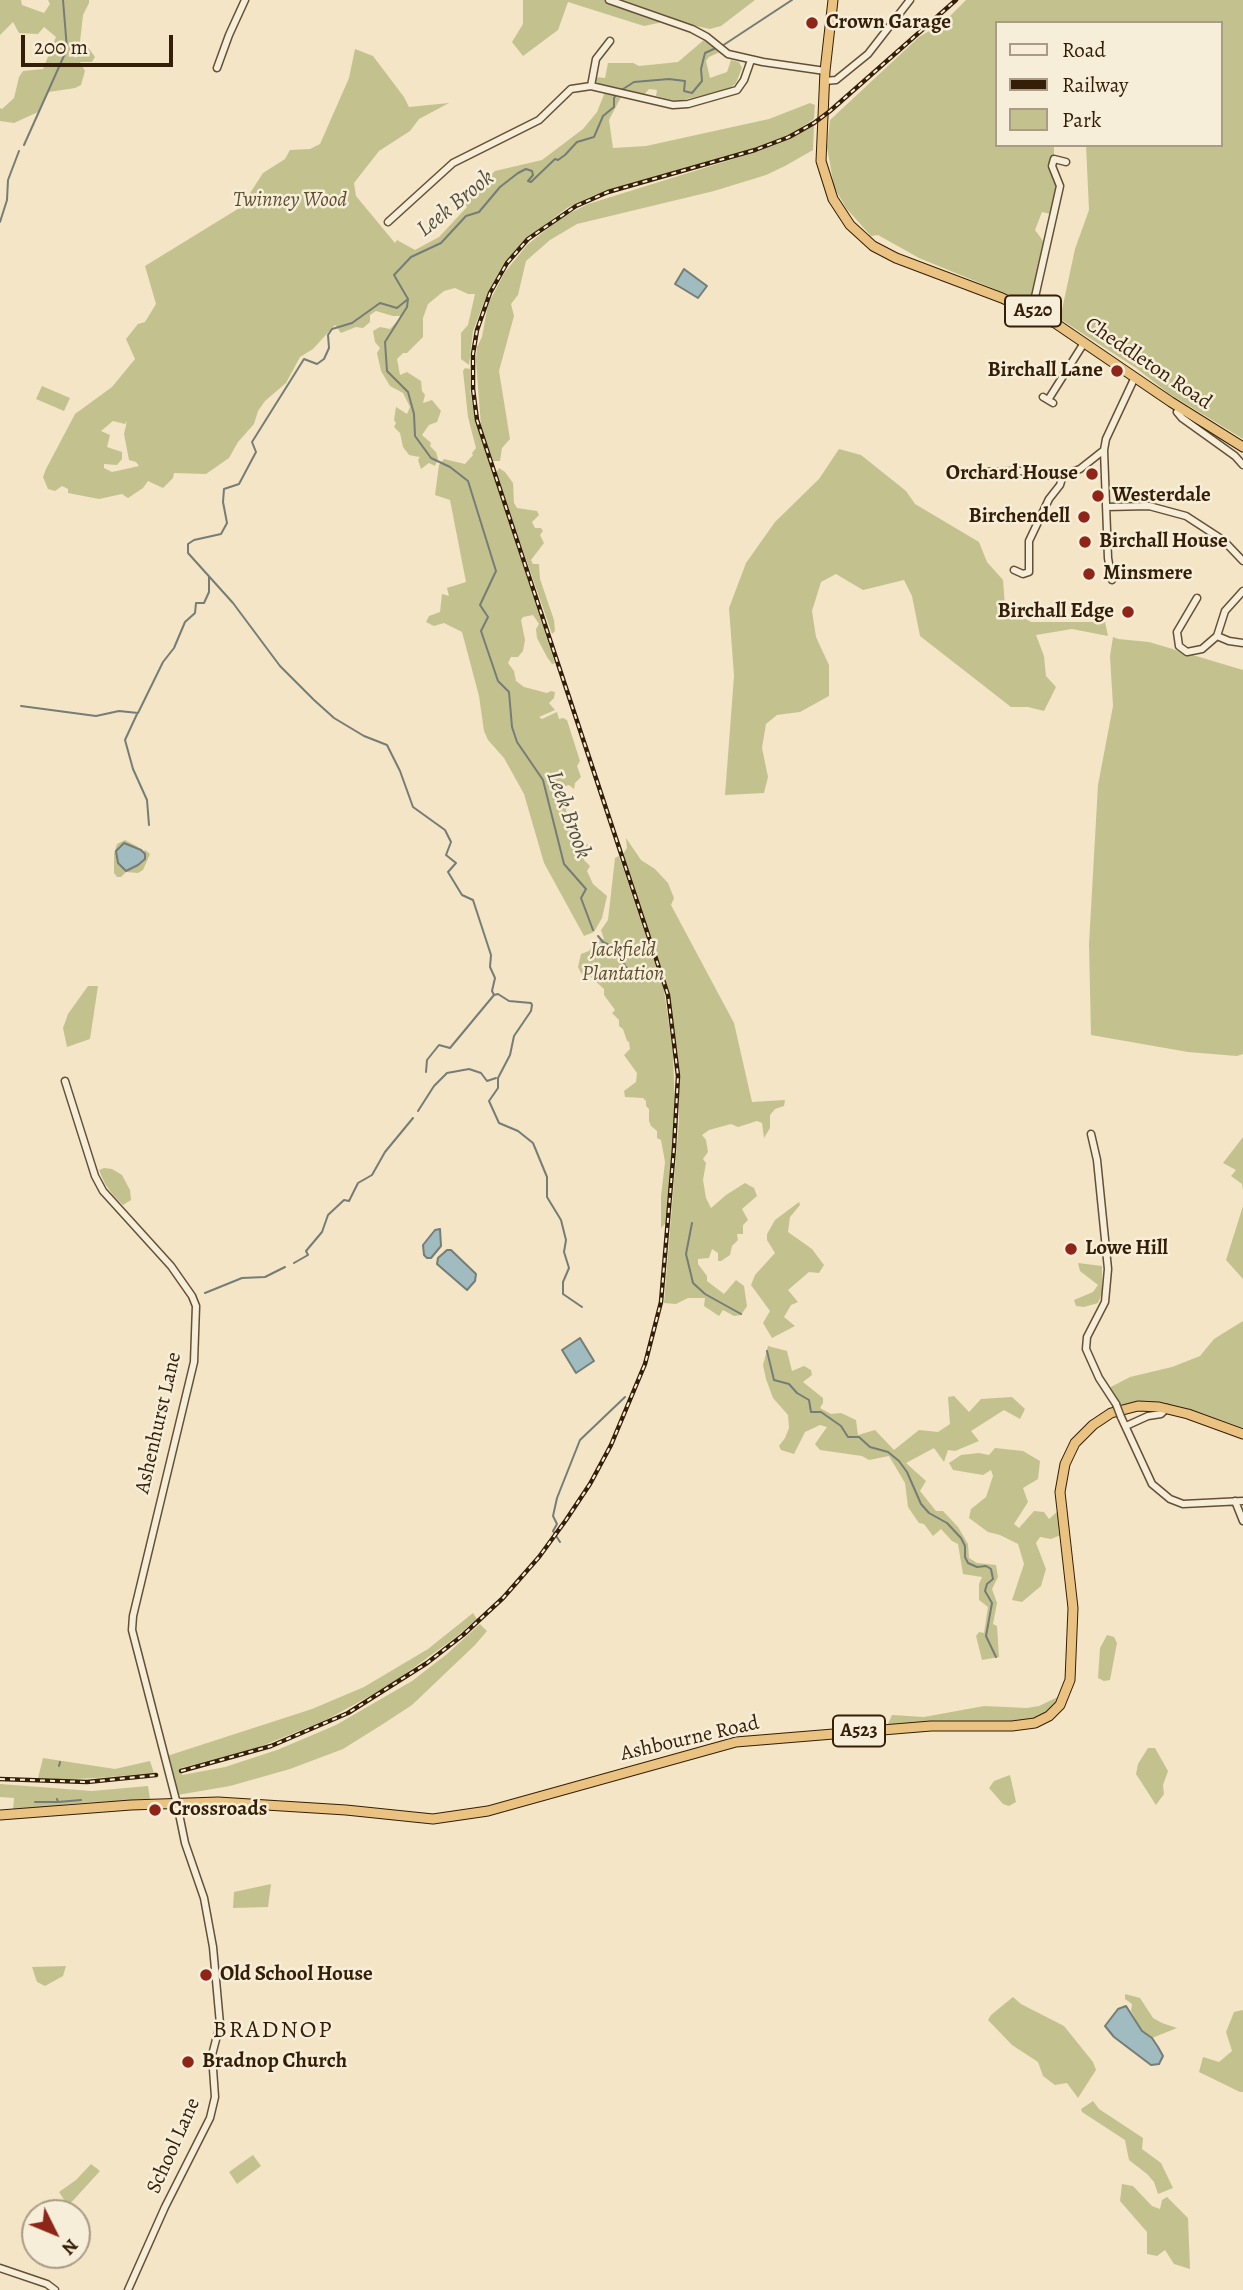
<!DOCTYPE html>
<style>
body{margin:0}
#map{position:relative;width:1243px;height:2290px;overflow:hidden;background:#f3e5c5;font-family:Alegreya,serif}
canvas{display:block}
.legend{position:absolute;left:995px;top:21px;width:228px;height:126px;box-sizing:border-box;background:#f7eed9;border:2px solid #a99b85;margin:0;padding:9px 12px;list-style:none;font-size:21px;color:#341e07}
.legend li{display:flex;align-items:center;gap:14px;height:35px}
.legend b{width:35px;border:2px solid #a99b85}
.north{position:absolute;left:21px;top:2199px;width:70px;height:70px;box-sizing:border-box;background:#f7eed9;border:2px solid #a99b85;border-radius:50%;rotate:133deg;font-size:19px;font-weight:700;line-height:28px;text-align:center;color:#341e07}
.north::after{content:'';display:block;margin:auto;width:24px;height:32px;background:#8f2418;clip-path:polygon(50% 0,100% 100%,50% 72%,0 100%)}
.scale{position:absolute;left:21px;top:35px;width:152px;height:32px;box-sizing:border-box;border:4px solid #341e07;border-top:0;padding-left:9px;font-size:21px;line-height:24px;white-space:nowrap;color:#341e07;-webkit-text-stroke:5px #f7eed9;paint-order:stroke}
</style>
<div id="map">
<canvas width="1243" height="2290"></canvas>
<ul class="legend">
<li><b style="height:9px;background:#f7eed9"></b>Road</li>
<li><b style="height:9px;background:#341e07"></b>Railway</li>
<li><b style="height:19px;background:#c3c28f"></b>Park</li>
</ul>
<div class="north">N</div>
<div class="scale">200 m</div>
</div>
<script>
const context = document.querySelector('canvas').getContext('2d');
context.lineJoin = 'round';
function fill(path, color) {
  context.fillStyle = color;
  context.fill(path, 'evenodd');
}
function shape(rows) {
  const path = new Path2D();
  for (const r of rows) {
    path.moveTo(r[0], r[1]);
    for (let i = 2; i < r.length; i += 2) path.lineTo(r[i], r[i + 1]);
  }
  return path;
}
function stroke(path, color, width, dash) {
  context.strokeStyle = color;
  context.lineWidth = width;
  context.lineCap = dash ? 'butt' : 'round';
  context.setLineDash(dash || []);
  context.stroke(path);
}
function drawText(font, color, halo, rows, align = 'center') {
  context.font = font + ' Alegreya,serif';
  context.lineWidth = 5;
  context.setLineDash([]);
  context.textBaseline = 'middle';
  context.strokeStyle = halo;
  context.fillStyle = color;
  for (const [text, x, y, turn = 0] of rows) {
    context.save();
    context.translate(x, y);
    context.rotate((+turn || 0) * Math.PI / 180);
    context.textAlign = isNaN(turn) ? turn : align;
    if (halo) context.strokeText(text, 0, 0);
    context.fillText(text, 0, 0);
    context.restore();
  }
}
fill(shape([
 [0,0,21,0,22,5,44,13,50,4,48,0,89,0,89,3,83,15,80,42,87,46,95,57,92,62,80,62,85,71,81,85,75,88,49,92,38,112,14,123,0,121,0,108,2,109,14,98,19,77,23,71,43,69,56,37,44,27,38,34,19,33,13,22,0,35],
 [523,0,605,0,663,22,644,26,568,2,558,30,523,56,512,42,523,24],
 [618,0,755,0,721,26,710,29,687,24],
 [966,0,1243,0,1243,439,1168,393,1136,368,1060,319,1075,249,1089,210,1086,145,1220,145,1220,23,996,23,996,145,1054,145,1054,159,1047,166,1056,184,1056,191,1051,214,1042,212,1035,230,1043,241,1031,304,919,258,878,235,871,236,846,208,834,187,827,147,830,120,919,37,943,23],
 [705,39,720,52,709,57,706,61,710,78,727,72,731,60,739,62,742,68,736,83,728,90,677,101,656,96,657,90,649,89,644,95,601,85,594,80,596,77,605,78,608,63,633,63,639,66,678,62],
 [355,49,373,56,404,97,409,107,449,103,419,119,410,131,379,151,354,183,356,196,395,243,397,240,415,250,439,237,467,207,464,202,495,171,542,160,583,129,597,112,605,92,621,97,609,120,613,148,646,146,769,119,810,103,815,105,814,119,791,134,759,147,592,196,567,208,526,239,500,271,488,292,473,331,469,365,461,359,461,333,468,325,475,294,468,294,455,288,444,291,428,304,423,318,423,337,407,353,403,353,397,359,400,375,407,372,421,381,422,391,425,395,423,403,432,400,441,411,437,422,429,425,422,435,431,443,430,446,436,452,438,459,435,466,429,463,421,469,418,460,420,457,409,455,403,447,400,433,394,427,396,423,394,420,396,407,407,414,410,407,403,393,390,386,381,371,377,353,380,348,375,342,373,331,380,327,390,329,402,316,393,316,376,311,370,315,370,322,363,328,356,327,341,333,335,325,313,349,300,357,286,383,265,401,258,411,254,424,238,442,229,458,206,474,174,473,173,478,163,488,148,481,143,488,128,498,122,494,99,499,68,493,68,489,62,486,55,491,48,489,43,477,46,469,75,414,112,387,135,359,126,339,138,324,145,322,156,304,145,266,241,207,263,173,285,159,290,150,310,149,320,144,349,78],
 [113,421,125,424,127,421,124,434,129,460,136,462,139,466,112,472,104,468,104,464,117,465,122,459,122,452,107,447,110,435,101,431],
 [814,126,813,150,785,166,766,175,714,191,577,224,550,240,526,261,518,295,511,304,514,316,499,371,510,439,502,448,500,461,493,461,481,426,476,361,477,347,482,337,488,304,505,272,527,245,562,217,588,204,759,151],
 [465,368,470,369,470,390,475,419,555,663,552,664,547,657,537,638,536,629,539,624,533,615,523,617,521,620,525,640,523,651,518,657,511,657,508,663,514,671,516,681,524,687,547,693,551,691,555,692,554,698,549,703,555,710,539,717,542,719,557,712,559,719,563,718,567,720,580,761,577,766,581,777,575,783,574,789,569,785,559,788,557,792,565,798,568,804,566,810,570,824,583,848,587,844,591,846,591,850,583,853,584,860,590,866,587,871,593,884,607,896,602,918,594,932,584,936,544,863,524,794,504,758,488,740,484,731,479,696,462,632,444,623,434,626,426,622,429,616,440,612,442,594,449,596,447,588,466,582,450,500,435,495,439,465,444,459,465,464,473,455,472,453,476,448,468,417,463,371],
 [42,386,70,398,64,411,36,399],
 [839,449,861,455,906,491,915,504,979,542,987,562,1003,580,1005,607,1031,622,1105,622,1108,636,1072,629,1036,635,1044,656,1046,676,1056,687,1044,711,1028,707,1011,707,920,636,912,596,904,580,863,590,836,574,821,582,812,611,816,637,829,665,829,696,800,712,777,715,766,724,762,748,768,777,764,793,725,795,734,676,729,608,746,563,775,522,819,479],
 [499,468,505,472,513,483,514,503,517,508,537,511,539,515,532,522,535,528,541,528,543,531,540,535,544,543,531,560,533,564,539,564,540,579,554,620,555,631,552,634,496,473],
 [1113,637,1118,639,1149,642,1243,670,1243,1054,1237,1056,1188,1052,1091,1035,1089,944,1098,785,1113,706,1110,656],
 [626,838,641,860,655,869,668,883,674,898,671,905,734,1023,752,1102,785,1100,784,1106,775,1109,770,1115,770,1128,764,1138,762,1123,757,1121,738,1127,731,1124,709,1130,702,1135,706,1140,708,1152,703,1159,706,1163,703,1180,706,1198,711,1208,726,1195,745,1183,754,1188,757,1196,742,1209,748,1220,743,1225,743,1234,737,1234,738,1240,732,1246,730,1255,721,1261,718,1261,718,1253,712,1249,709,1258,698,1259,698,1264,707,1276,707,1281,724,1294,736,1280,744,1286,747,1306,741,1315,734,1316,723,1310,719,1316,704,1306,705,1298,688,1298,676,1304,664,1303,679,1120,678,1058,668,994,623,854,627,848],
 [125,840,140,848,128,845,128,869,145,850,150,854,143,870,138,873,126,872,121,877,117,877,114,873,114,854,117,844],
 [619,856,664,990,673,1053,675,1114,667,1222,661,1228,661,1196,665,1162,661,1140,657,1138,657,1131,651,1126,649,1121,649,1109,646,1106,646,1101,643,1098,625,1097,624,1091,636,1082,637,1073,624,1055,630,1049,629,1042,627,1041,623,1029,619,1026,619,1020,612,1013,615,1010,604,995,604,989,591,977,586,978,581,973,578,967,581,954,589,951,594,942,604,939,601,930,608,920,615,858],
 [88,986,98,986,90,1039,67,1047,63,1028,68,1014],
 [1243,1137,1243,1190,1242,1184,1231,1176,1236,1170,1223,1163],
 [104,1168,112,1169,122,1175,130,1190,131,1200,123,1205,114,1196,105,1184,99,1170],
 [799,1202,800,1205,790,1217,788,1232,812,1249,824,1265,819,1273,809,1272,788,1290,798,1302,791,1305,784,1317,795,1326,772,1338,763,1323,770,1311,751,1285,755,1275,775,1253,767,1240,767,1234,775,1220],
 [1243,1206,1243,1279,1226,1260],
 [1078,1263,1102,1266,1102,1293,1098,1303,1084,1307,1076,1306,1074,1300,1093,1292,1098,1285,1080,1271],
 [1243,1321,1243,1430,1195,1412,1168,1405,1139,1402,1119,1405,1109,1388,1130,1377,1172,1367,1200,1356,1214,1339],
 [768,1346,787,1351,792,1371,804,1366,811,1370,812,1375,803,1382,823,1398,823,1403,820,1408,831,1414,841,1413,856,1420,858,1435,875,1430,894,1450,919,1430,938,1432,950,1424,948,1397,954,1396,969,1412,981,1399,1012,1397,1025,1409,1020,1419,1004,1410,971,1431,979,1441,955,1451,948,1450,944,1462,934,1448,906,1463,926,1481,920,1491,936,1511,943,1511,958,1527,968,1544,969,1558,977,1563,996,1565,998,1577,992,1589,997,1603,993,1624,997,1626,999,1657,982,1660,976,1636,979,1632,984,1633,988,1607,979,1600,979,1584,982,1577,963,1574,958,1544,952,1541,941,1529,933,1536,924,1524,919,1523,908,1507,905,1483,889,1456,869,1460,862,1456,820,1450,815,1444,827,1427,820,1425,805,1432,794,1454,781,1450,779,1446,785,1438,789,1428,788,1415,773,1398,766,1379,763,1365],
 [995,1448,1023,1451,1040,1461,1038,1479,1023,1488,1028,1502,1014,1524,1019,1528,1034,1511,1044,1512,1049,1519,1058,1511,1061,1535,1051,1539,1040,1537,1036,1543,1046,1569,1041,1586,1022,1602,1012,1600,1024,1564,1018,1544,1000,1535,988,1532,969,1518,971,1509,986,1497,993,1476,991,1470,983,1475,953,1470,949,1463,961,1455,979,1453,989,1455],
 [473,1613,477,1619,456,1637,390,1685,326,1720,257,1748,181,1768,182,1775,225,1767,277,1750,336,1725,412,1681,447,1654,480,1624,487,1631,475,1645,412,1705,383,1724,343,1749,290,1769,230,1786,177,1795,167,1756,312,1709,364,1687,428,1649],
 [1107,1635,1114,1637,1117,1643,1110,1680,1104,1681,1098,1678,1100,1648],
 [1062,1695,1055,1706,1045,1715,1033,1721,1021,1723,887,1726,892,1715,924,1717,984,1706,1027,1708,1039,1706],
 [1148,1748,1155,1748,1168,1771,1163,1785,1164,1794,1156,1805,1136,1774,1138,1764],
 [43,1758,115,1769,150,1761,154,1773,97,1778,50,1780,38,1778],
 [1010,1775,1016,1802,1009,1806,1003,1804,989,1788,994,1781],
 [0,1784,92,1791,148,1786,150,1799,81,1803,13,1810,14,1798,0,1797],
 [271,1884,268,1907,233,1908,234,1892],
 [66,1966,63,1976,45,1986,37,1982,32,1967],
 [1125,1994,1140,1998,1153,2018,1162,2023,1177,2028,1152,2038,1142,2031,1131,2011,1132,2004,1125,1999],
 [1013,1997,1021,2004,1064,2026,1093,2062,1096,2070,1078,2098,1067,2083,1055,2085,1043,2076,1038,2062,1012,2045,988,2020,991,2015],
 [1243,2010,1243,2092,1240,2092,1199,2072,1203,2057,1219,2062,1232,2051,1226,2032,1234,2012],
 [1093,2101,1099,2109,1143,2138,1142,2149,1161,2163,1173,2188,1158,2194,1154,2182,1147,2174,1129,2160,1125,2140,1082,2112,1081,2109],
 [253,2155,261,2166,237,2184,229,2172],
 [91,2164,100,2171,68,2206,59,2192,76,2180],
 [1122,2184,1133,2186,1152,2206,1160,2209,1162,2200,1167,2197,1188,2218,1190,2269,1174,2264,1165,2250,1157,2256,1147,2254,1147,2232,1120,2201]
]), '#c3c28f');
const water = shape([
 [684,269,707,286,698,298,675,284,684,269],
 [124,843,141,850,145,854,145,859,138,865,126,871,118,863,116,851,124,843],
 [440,1229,441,1246,431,1258,427,1258,424,1255,423,1245,435,1230,440,1229],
 [447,1250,451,1250,476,1274,475,1281,467,1290,437,1264,438,1258,447,1250],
 [580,1338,594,1361,576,1373,562,1350,580,1338],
 [1126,2006,1142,2031,1152,2038,1158,2047,1163,2056,1159,2064,1151,2065,1114,2037,1105,2026,1118,2009,1126,2006]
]);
fill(water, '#a1bcc0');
stroke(water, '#757d76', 2);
stroke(shape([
 [722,46,792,0],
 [620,91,634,82,669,79,685,81,684,91,692,93,702,81,701,69,705,53,716,48],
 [24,145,67,49,63,0],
 [0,222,7,200,8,180,19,151],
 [408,299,397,308,380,303,352,323,332,329,328,335,329,348,324,359,317,364,304,359,252,442,256,452,239,484,224,489,223,502,227,523,221,534,194,540,188,544,188,553,233,603,280,666,314,700,334,718,364,736,387,745,400,771,413,807,445,830,451,842,446,855,456,863,448,872,462,895,473,900,491,955,490,967,495,978,492,991,494,995,498,994,509,1001,531,1003,532,1005,531,1011,514,1036,510,1055,498,1078,498,1088,489,1101,499,1123,518,1131,533,1143,547,1177,547,1197,561,1220,566,1240,564,1252,569,1268,563,1282,563,1294,582,1307],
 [21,706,96,716,119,711,138,713,163,662,174,648,185,622,195,613,196,603,204,603,209,592,209,577],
 [137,714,125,740,133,769,147,800,149,825],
 [593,930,581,898,586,889,564,864,543,780,517,742,512,727,509,692,498,681,481,631,488,617,480,605,496,571,468,481,450,467,431,458,415,436,414,414,408,392,387,371,385,342,407,307,408,299,394,275,411,257,441,243,466,216,479,212,500,187,518,173,526,169,532,171,533,175,528,181,531,182,555,159,558,160,565,155,577,142,594,137,603,116,614,107,614,98,616,95],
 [598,936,603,942,613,947,632,976],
 [426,1072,427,1060,439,1045,450,1048,494,995],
 [418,1111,434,1086,447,1073,469,1069,481,1073,487,1081,496,1078],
 [692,1223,686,1254,693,1283,705,1294,741,1314],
 [294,1263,308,1255,306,1251,322,1232,328,1215,344,1200,349,1201,358,1183,372,1175,385,1152,413,1118],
 [205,1293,242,1278,265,1277,285,1267],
 [767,1351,774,1380,789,1384,797,1393,809,1400,811,1412,821,1412,841,1426,848,1437,859,1437,870,1447,888,1452,899,1461,907,1472,921,1504,929,1513,947,1523,961,1538,965,1546,965,1557,968,1563,977,1567,986,1566,991,1569,993,1579,987,1584,985,1591,992,1603,986,1636,996,1657],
 [560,1542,553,1531,557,1524,553,1516,557,1498,580,1440,625,1397],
 [59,1766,60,1762],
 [35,1802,58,1802,57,1799],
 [58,1802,81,1800]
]), '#757d76', 2);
const minor = shape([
 [609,0,692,29,707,37,728,54,763,62,825,71],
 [217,68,229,35,245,0],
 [825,81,836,80,868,54,910,0],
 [591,86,596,59,610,41],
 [388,222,453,163,539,120,571,89,591,86,673,105,688,104,737,90,744,80,751,60],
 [1054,321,1038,305,1035,297,1060,186,1052,166,1054,159,1066,162],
 [1043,397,1053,403],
 [1048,400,1084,343],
 [1180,408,1177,412,1182,418,1235,456,1243,465],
 [975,472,1022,471,1052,476,1063,475,1080,469,1104,450],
 [1106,507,1149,506,1186,516,1223,540,1243,561],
 [1014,570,1023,574,1029,572,1029,541,1049,499,1060,485,1063,475],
 [1112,580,1108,558,1104,450,1106,439,1135,377],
 [1197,598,1177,632,1179,646,1187,652,1202,649,1217,636,1225,611,1243,591],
 [1217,636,1229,641,1243,643],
 [65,1081,95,1176,103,1191,171,1266,192,1296,196,1306,194,1362,133,1616,132,1630,177,1804,185,1843,204,1898,213,1947,220,2024,212,2055,215,2097,210,2118,165,2207,128,2290],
 [1091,1134,1097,1160,1108,1269,1105,1302,1087,1337,1086,1349,1099,1378,1116,1404],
 [1121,1417,1152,1484,1170,1499,1183,1504,1243,1501],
 [1126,1426,1148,1416,1161,1414,1167,1408],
 [1235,1501,1243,1521],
 [0,2268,47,2284,55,2290]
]);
const highway = shape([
 [833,0,825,71,821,161,833,199,850,225,873,246,896,258,1002,298,1055,323,1171,402,1243,447],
 [0,1815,131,1805,218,1802,346,1810,433,1819,488,1811,736,1742,931,1726,1012,1726,1035,1723,1049,1716,1060,1705,1070,1680,1073,1608,1060,1492,1065,1464,1075,1443,1093,1425,1111,1413,1138,1406,1159,1407,1188,1414,1243,1434]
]);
stroke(minor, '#645036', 9);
stroke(highway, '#341e07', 11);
stroke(minor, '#f7eed9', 6);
stroke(highway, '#eac282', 9);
const rail = shape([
 [181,1771,271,1746,348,1713,427,1663,463,1635,503,1598,539,1557,566,1520,590,1484,611,1445,645,1364,661,1302,674,1148,678,1076,668,995,477,420,473,389,473,354,477,330,490,293,507,263,528,239,576,206,608,192,755,150,789,137,814,123,830,111,956,0],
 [0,1779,87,1782,156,1775]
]);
stroke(rail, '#341e07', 4.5);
stroke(rail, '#f7eed9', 2, [5]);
const minorBridge = shape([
 [1116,1404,1121,1417]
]);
stroke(minorBridge, '#645036', 9, []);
stroke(minorBridge, '#f7eed9', 6);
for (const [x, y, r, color] of [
 [812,23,7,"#8f2418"],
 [1117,371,7,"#8f2418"],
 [1092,474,7,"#8f2418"],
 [1098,496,7,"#8f2418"],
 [1084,517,7,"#8f2418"],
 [1085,542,7,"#8f2418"],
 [1089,574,7,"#8f2418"],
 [1128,612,7,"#8f2418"],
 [1071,1249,7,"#8f2418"],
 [155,1810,7,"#8f2418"],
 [206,1975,7,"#8f2418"],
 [188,2062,7,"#8f2418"]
]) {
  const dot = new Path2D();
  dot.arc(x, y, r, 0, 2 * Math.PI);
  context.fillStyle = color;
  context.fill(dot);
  stroke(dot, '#f7eed9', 2.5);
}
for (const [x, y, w] of [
 [1033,311,56],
 [859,1731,52]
]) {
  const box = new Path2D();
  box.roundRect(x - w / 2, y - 15.5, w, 31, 5);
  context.fillStyle = '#f7eed9';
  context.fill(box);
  stroke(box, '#341e07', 2);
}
drawText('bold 19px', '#341e07', null, [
 ["A520",1033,311],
 ["A523",859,1731]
]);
drawText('bold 21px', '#341e07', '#f7eed9', [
 ["Crown Garage",826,23],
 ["Birchall Lane",1103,371,"right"],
 ["Orchard House",1078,474,"right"],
 ["Westerdale",1112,496],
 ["Birchendell",1070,517,"right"],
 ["Birchall House",1099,542],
 ["Minsmere",1103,574],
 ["Birchall Edge",1114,612,"right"],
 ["Lowe Hill",1085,1249],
 ["Crossroads",169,1810],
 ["Old School House",220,1975],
 ["Bradnop Church",202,2062]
], 'left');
drawText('italic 21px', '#5f4f30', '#f7eed9', [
 ["Twinney Wood",290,201],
 ["Jackfield",623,951],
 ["Plantation",623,975]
]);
drawText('21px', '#341e07', '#f7eed9', [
 ["Cheddleton Road",1148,364,34],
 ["Ashenhurst Lane",159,1423,-77],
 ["Ashbourne Road",690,1739,-13],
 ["School Lane",174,2146,-66]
]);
drawText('italic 23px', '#554d3e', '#f7eed9', [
 ["Leek Brook",456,204,-39],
 ["Leek Brook",568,815,70]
]);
context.letterSpacing = '2px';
drawText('24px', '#341e07', '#f7eed9', [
 ["BRADNOP",273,2031]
]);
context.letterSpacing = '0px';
</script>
